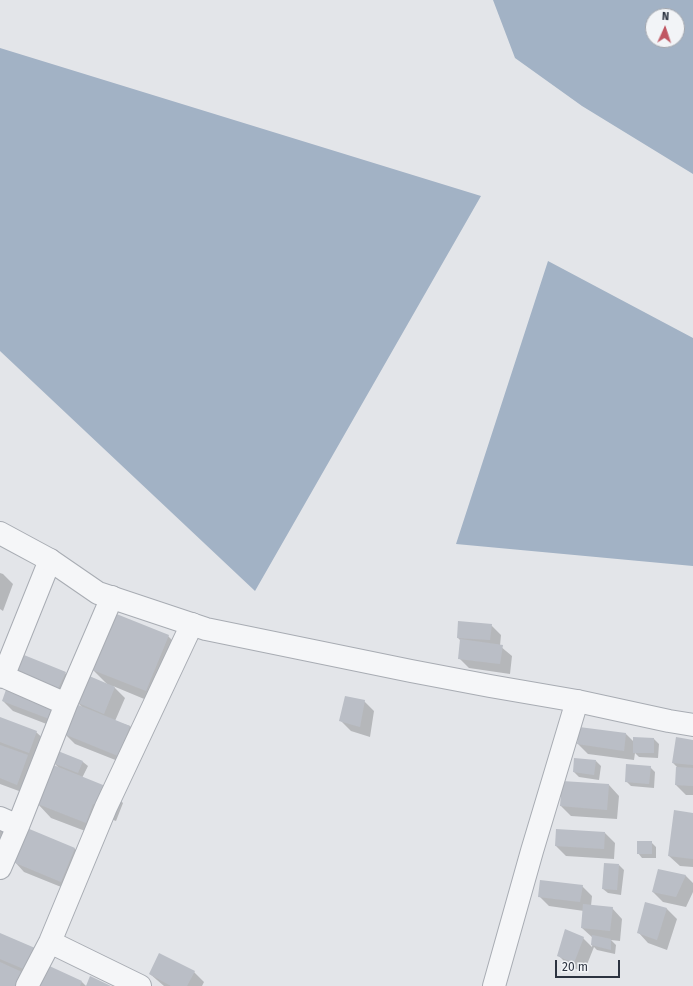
<!DOCTYPE html>
<style>
body{margin:0}
#map{position:relative;width:693px;height:986px;overflow:hidden;background:#e3e5e9;font-family:"Fira Sans",sans-serif}
canvas{display:block}
.north{position:absolute;left:645px;top:8px;width:40px;height:40px;box-sizing:border-box;background:#f2f4f7;border:1px solid #a3a7ae;border-radius:50%;rotate:3deg;font-size:11px;font-weight:700;line-height:16px;text-align:center;color:#2c3340}
.north::after{content:'';display:block;margin:auto;width:14px;height:18px;background:#c05662;clip-path:polygon(50% 0,100% 100%,50% 72%,0 100%)}
.scale{position:absolute;left:555px;top:960px;width:65px;height:18px;box-sizing:border-box;border:2px solid #2c3340;border-top:0;padding-left:5px;font-size:12px;line-height:14px;white-space:nowrap;color:#2c3340;-webkit-text-stroke:3px #f2f4f7;paint-order:stroke}
</style>
<div id="map">
<canvas width="693" height="986"></canvas>
<div class="north">N</div>
<div class="scale">20 m</div>
</div>
<script>
const context = document.querySelector('canvas').getContext('2d');
context.lineJoin = 'round';
function fill(path, color) {
  context.fillStyle = color;
  context.fill(path, 'evenodd');
}
function shape(rows) {
  const path = new Path2D();
  for (const r of rows) {
    path.moveTo(r[0], r[1]);
    for (let i = 2; i < r.length; i += 2) path.lineTo(r[i], r[i + 1]);
  }
  return path;
}
function stroke(path, color, width, dash) {
  context.strokeStyle = color;
  context.lineWidth = width;
  context.lineCap = dash ? 'butt' : 'round';
  context.setLineDash(dash || []);
  context.stroke(path);
}
fill(shape([
 [493,0,693,0,693,174,582,106,515,58],
 [653,16,677,16,677,40,653,40],
 [0,48,481,196,255,591,0,351],
 [548,261,693,338,693,566,456,544]
]), '#a2b2c5');
fill(shape([
 [0,573,3,574,13,584,3,611,0,609],
 [491,625,501,635,500,646,512,656,510,674,469,668,459,658,461,641,458,638],
 [168,636,183,651,161,706,113,686,125,698,115,721,130,726,140,737,128,765,75,744,65,734,82,707,77,702,108,685,92,669],
 [65,673,75,683,68,699,28,682],
 [3,701,68,715,62,730,13,711],
 [364,701,374,711,370,737,351,731,340,720],
 [0,719,36,732,47,742,39,762,31,759,38,766,27,794,0,784],
 [626,734,634,742,654,739,659,744,658,758,639,757,635,753,634,760,588,754,578,744],
 [693,741,693,795,686,795,676,785,677,767,673,763],
 [596,761,601,766,599,780,579,777,574,772],
 [83,762,88,766,82,778,108,788,123,803,116,821,108,818,101,837,51,818,37,803,60,769,54,763],
 [650,767,655,772,654,788,631,786,626,781],
 [563,782,609,785,619,796,617,819,571,816,561,806],
 [693,814,693,867,680,866,669,856],
 [0,828,12,838,0,858],
 [28,830,75,849,85,859,71,891,24,872,14,861],
 [605,833,615,843,614,859,566,856,556,846],
 [651,842,656,847,656,858,642,858,638,853],
 [619,865,624,870,621,895,608,893,603,889],
 [659,870,686,876,693,883,693,892,686,907,663,902,653,892],
 [582,886,592,896,591,906,612,908,622,919,620,941,611,940,616,945,615,954,597,950,594,947,584,972,569,966,558,955,583,938,592,947,593,938,582,928,584,911,549,906,539,896],
 [646,903,667,909,677,919,667,950,648,943,638,932],
 [0,934,35,949,33,986,0,986],
 [194,972,204,982,202,986,164,986,150,974],
 [82,982,86,986,36,986]
]), '#0003');
fill(shape([
 [114,613,169,635,146,691,90,669],
 [458,621,492,624,490,640,457,638],
 [460,639,503,645,500,664,458,659],
 [24,655,66,672,58,689,17,672],
 [87,675,115,687,104,714,76,702],
 [8,684,59,704,52,720,2,701],
 [345,696,365,700,360,727,339,721],
 [76,704,130,726,118,756,64,734],
 [0,717,37,731,29,753,0,742],
 [579,727,626,733,624,751,577,744],
 [633,737,654,738,654,753,633,753],
 [676,737,693,740,693,765,672,763],
 [0,745,28,755,17,785,0,778],
 [58,751,83,761,78,773,53,763],
 [574,758,596,760,594,775,573,772],
 [51,764,108,787,101,807,93,804,86,823,35,803],
 [626,764,651,766,649,784,625,782],
 [676,767,693,768,693,786,675,785],
 [562,781,609,784,607,810,560,806],
 [674,810,693,813,693,859,668,856],
 [27,828,75,848,61,882,13,862],
 [556,829,605,832,604,849,555,846],
 [637,841,652,841,652,854,637,854],
 [604,863,619,864,617,890,602,889],
 [658,869,686,875,676,897,652,892],
 [540,880,583,885,580,902,538,897],
 [645,902,667,908,657,940,637,933],
 [583,904,613,907,610,931,581,928],
 [565,929,584,937,574,963,557,956],
 [0,933,35,948,26,970,0,959],
 [592,935,611,939,611,950,591,945],
 [159,953,195,971,187,986,171,986,149,974],
 [0,962,24,973,19,986,0,986],
 [45,964,82,981,80,986,35,986],
 [90,976,111,986,86,986]
]), '#babec6');
const minor = shape([
 [0,675,66,704],
 [3,677,50,560],
 [0,818,18,826],
 [0,868,18,826,66,704,112,597],
 [50,942,140,986],
 [27,986,50,942,106,807,192,624],
 [494,986,532,851,577,701]
]);
const tertiary = shape([
 [0,533,50,560,98,593,206,629,411,671,490,686,577,701,669,721,693,725]
]);
stroke(minor, '#a8acb3', 24);
stroke(tertiary, '#a8acb3', 24);
stroke(minor, '#f5f6f8', 22);
stroke(tertiary, '#f5f6f8', 22);
</script>
